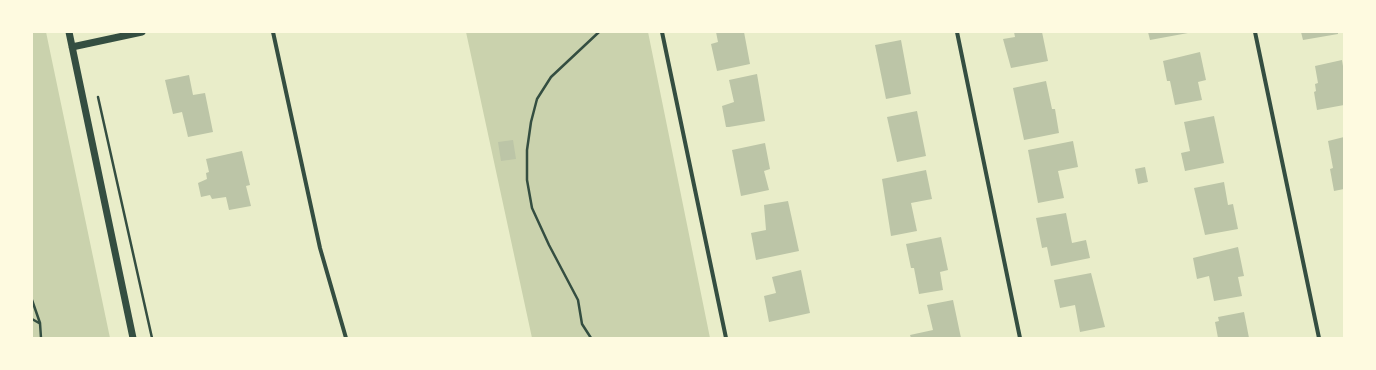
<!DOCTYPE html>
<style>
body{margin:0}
#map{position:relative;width:1376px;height:370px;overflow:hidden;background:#e9edc9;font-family:"Fira Sans Condensed",sans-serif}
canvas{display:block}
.frame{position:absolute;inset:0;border:33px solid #fefae0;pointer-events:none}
</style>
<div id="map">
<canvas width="1376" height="370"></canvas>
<div class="frame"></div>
</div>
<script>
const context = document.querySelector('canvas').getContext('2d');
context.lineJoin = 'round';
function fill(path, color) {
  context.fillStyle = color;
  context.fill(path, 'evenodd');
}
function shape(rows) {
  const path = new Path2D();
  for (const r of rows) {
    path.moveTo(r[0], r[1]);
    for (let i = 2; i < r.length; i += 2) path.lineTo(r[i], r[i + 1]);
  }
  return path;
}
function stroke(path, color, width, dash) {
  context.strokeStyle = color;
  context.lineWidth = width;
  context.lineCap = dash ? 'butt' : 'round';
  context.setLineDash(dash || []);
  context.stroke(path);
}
fill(shape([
 [32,32,46,32,110,338,32,338],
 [466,32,648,32,710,338,532,338]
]), '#cad2ad');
fill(shape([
 [716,32,744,32,750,64,717,71,711,44,718,42],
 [1014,32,1042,32,1048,61,1011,68,1003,39,1015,37],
 [1148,32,1188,32,1188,33,1150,40],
 [1301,32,1338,32,1338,34,1303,40],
 [901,40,911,94,886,99,875,45],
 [1200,52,1206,80,1198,82,1202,100,1175,105,1170,81,1167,81,1163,61],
 [1342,60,1344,72,1344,105,1317,110,1314,92,1316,91,1315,84,1318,83,1315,66],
 [757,74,765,121,729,127,726,127,722,106,734,102,729,80],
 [189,75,193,95,205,93,213,132,188,137,182,112,173,114,165,80],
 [1046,81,1052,109,1055,109,1059,133,1024,140,1013,88],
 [917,111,926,156,897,162,887,117],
 [1214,116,1224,163,1185,171,1181,153,1190,151,1184,122],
 [1344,137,1344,189,1334,191,1330,169,1333,168,1328,141],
 [513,140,516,159,501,161,498,142],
 [1073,141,1078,167,1058,171,1064,198,1038,203,1028,150],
 [765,143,770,169,764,171,769,190,741,196,732,150],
 [242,151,250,185,246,186,251,206,229,210,226,197,212,199,210,195,201,197,198,183,207,179,206,173,209,172,206,159],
 [1145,167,1148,182,1138,184,1135,169],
 [926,170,932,199,911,203,917,231,891,236,882,179],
 [1224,182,1228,205,1233,204,1238,229,1205,235,1194,188],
 [788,201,799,251,756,260,751,233,766,230,764,205],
 [1066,213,1072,243,1086,240,1090,258,1051,266,1047,247,1042,248,1036,218],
 [941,237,948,270,940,272,943,290,919,294,914,268,911,268,906,244],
 [1238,247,1244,276,1238,277,1242,296,1214,301,1209,276,1197,279,1193,258],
 [801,270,810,313,769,322,764,296,776,293,772,277],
 [1091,273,1105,327,1080,332,1075,305,1060,308,1054,280],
 [953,300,961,338,911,338,910,335,933,330,927,305],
 [1244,312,1249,338,1218,338,1215,322,1219,321,1218,317]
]), '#bcc5a7');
stroke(shape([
 [98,97,152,338],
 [32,300,40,323,41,338],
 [32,319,39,323],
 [591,338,582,324,578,300,549,245,532,208,527,180,527,150,531,122,537,99,551,77,599,32]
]), '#344e41', 2.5);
stroke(shape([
 [273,32,320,248,346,338],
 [662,32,726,338],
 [957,32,1020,338],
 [1255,32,1319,338]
]), '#344e41', 4);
stroke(shape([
 [69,32,133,338],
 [72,47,142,32]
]), '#344e41', 7);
</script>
